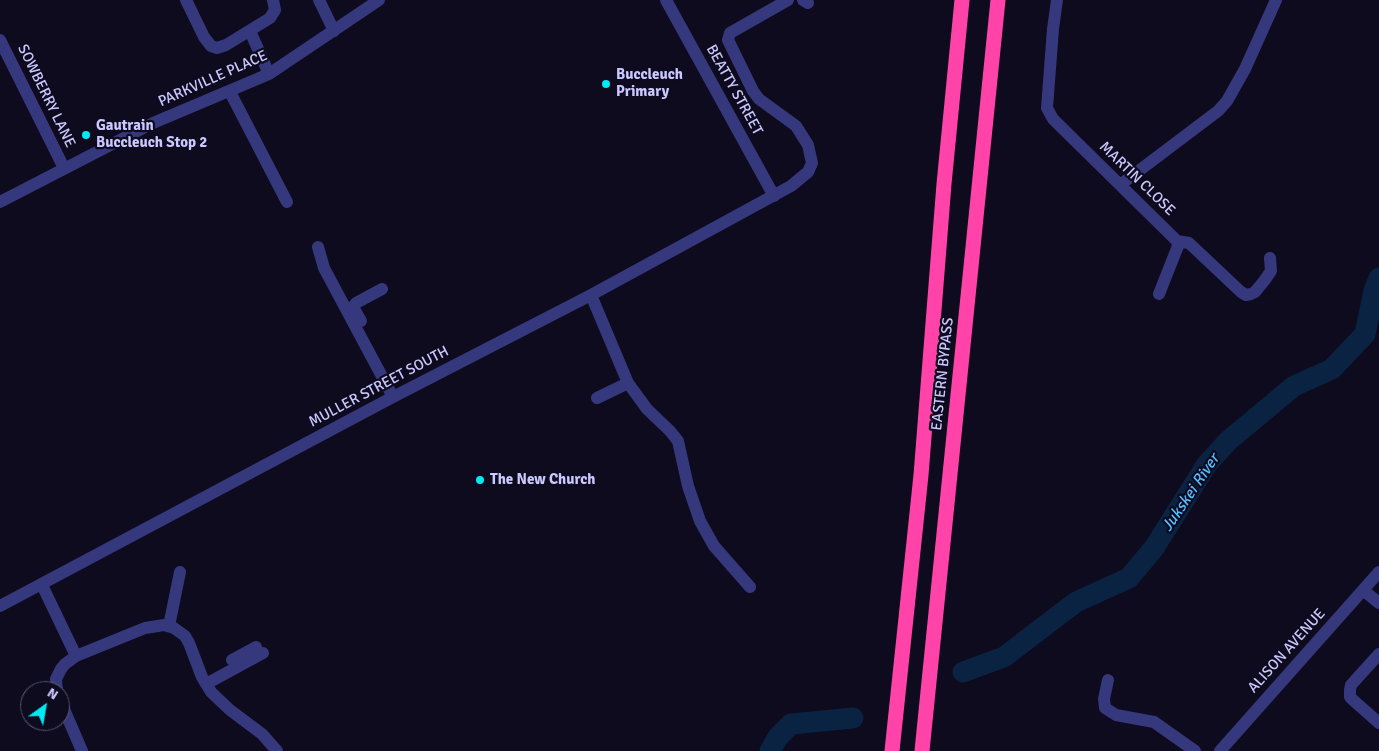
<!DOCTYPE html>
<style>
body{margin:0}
#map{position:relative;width:1379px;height:751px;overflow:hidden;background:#0d0b1d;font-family:Signika,sans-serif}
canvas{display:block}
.north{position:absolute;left:20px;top:681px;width:50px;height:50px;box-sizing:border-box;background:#0d0b1d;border:1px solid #595777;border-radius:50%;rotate:32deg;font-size:14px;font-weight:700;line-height:20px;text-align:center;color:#cbc8ff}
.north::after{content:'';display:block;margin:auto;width:18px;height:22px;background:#00eaf3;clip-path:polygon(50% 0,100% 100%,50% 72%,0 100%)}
</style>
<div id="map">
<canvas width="1379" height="751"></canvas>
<div class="north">N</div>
</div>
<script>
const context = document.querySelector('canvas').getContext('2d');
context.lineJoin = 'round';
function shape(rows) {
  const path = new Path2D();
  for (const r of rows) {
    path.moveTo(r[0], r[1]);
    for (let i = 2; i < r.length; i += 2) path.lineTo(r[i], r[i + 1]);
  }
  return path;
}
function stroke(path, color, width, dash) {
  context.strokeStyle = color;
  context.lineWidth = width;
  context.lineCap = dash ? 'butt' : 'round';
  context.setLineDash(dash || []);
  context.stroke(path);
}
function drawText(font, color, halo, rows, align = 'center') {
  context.font = font + ' Signika,sans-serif';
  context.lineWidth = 4.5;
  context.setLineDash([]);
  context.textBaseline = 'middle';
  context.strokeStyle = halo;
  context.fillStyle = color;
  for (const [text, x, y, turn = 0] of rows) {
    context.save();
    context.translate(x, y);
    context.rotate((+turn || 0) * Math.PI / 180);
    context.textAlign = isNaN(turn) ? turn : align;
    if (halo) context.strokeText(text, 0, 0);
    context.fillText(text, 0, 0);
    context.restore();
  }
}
stroke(shape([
 [963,672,1004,657,1076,602,1129,578,1154,548,1207,464,1228,441,1294,386,1332,369,1365,334,1374,291,1379,278],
 [770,751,778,737,791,724,853,718]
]), '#0b2342', 21);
stroke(shape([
 [186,0,204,37,211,46,217,48,226,45,270,18,275,10,273,0],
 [319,0,334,31],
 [666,0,774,196],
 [803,0,808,3],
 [1057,0,1053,29,1047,108,1053,119,1177,241,1178,246,1159,294],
 [250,31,269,74],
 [0,40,64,168],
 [230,92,287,202],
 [1120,185,1218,111,1227,101,1245,69,1276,0],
 [0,202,153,123,269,74,379,0],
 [1177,241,1189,243,1241,292,1246,295,1251,294,1255,292,1264,281,1271,271,1270,258],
 [318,247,324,268,393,397],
 [591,295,628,383,647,409,670,431,678,441,688,486,700,521,714,546,750,587],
 [361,321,353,307,356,303,382,289],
 [597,398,628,383],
 [42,585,76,656,65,664,61,669,56,679,57,691],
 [1363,590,1379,603],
 [0,606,393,397,591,295,791,186,808,172,812,163,808,145,796,126,759,99,753,91,728,40,730,33,788,0],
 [169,626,180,572],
 [1379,654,1351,685,1350,690,1350,697,1353,700,1379,723],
 [76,656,145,628,164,625,174,628,185,636,189,643,202,677,211,692,230,710,262,734,277,751],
 [232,660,256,647],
 [1108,680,1104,699,1105,708,1116,715,1154,722,1195,751],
 [206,684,263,653],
 [60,700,82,751],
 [1220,751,1379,572]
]), '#36387d', 12);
stroke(shape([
 [892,751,921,475,944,184,962,0],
 [922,751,998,0]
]), '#ff43a9', 15);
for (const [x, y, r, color] of [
 [606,84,5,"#00eaf3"],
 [86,135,5,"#00eaf3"],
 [480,480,5,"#00eaf3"]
]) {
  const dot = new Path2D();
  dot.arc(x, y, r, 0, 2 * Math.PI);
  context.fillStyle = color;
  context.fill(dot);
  stroke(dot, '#0d0b1d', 2);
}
drawText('bold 15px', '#cbc8ff', '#0d0b1d', [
 ["Buccleuch",616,75],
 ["Primary",616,92],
 ["Gautrain",96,126],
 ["Buccleuch Stop 2",96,143],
 ["The New Church",490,480]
], 'left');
drawText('15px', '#cbc8ff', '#0d0b1d', [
 ["PARKVILLE PLACE",213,79,-24],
 ["BEATTY STREET",734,90,61],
 ["SOWBERRY LANE",46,96,64],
 ["MARTIN CLOSE",1137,179,44],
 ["EASTERN BYPASS",943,374,-84],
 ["MULLER STREET SOUTH",379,387,-28],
 ["ALISON AVENUE",1287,651,-48]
]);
drawText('italic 16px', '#56bcff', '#0d0b1d', [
 ["Jukskei River",1191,493,-56]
]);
</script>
